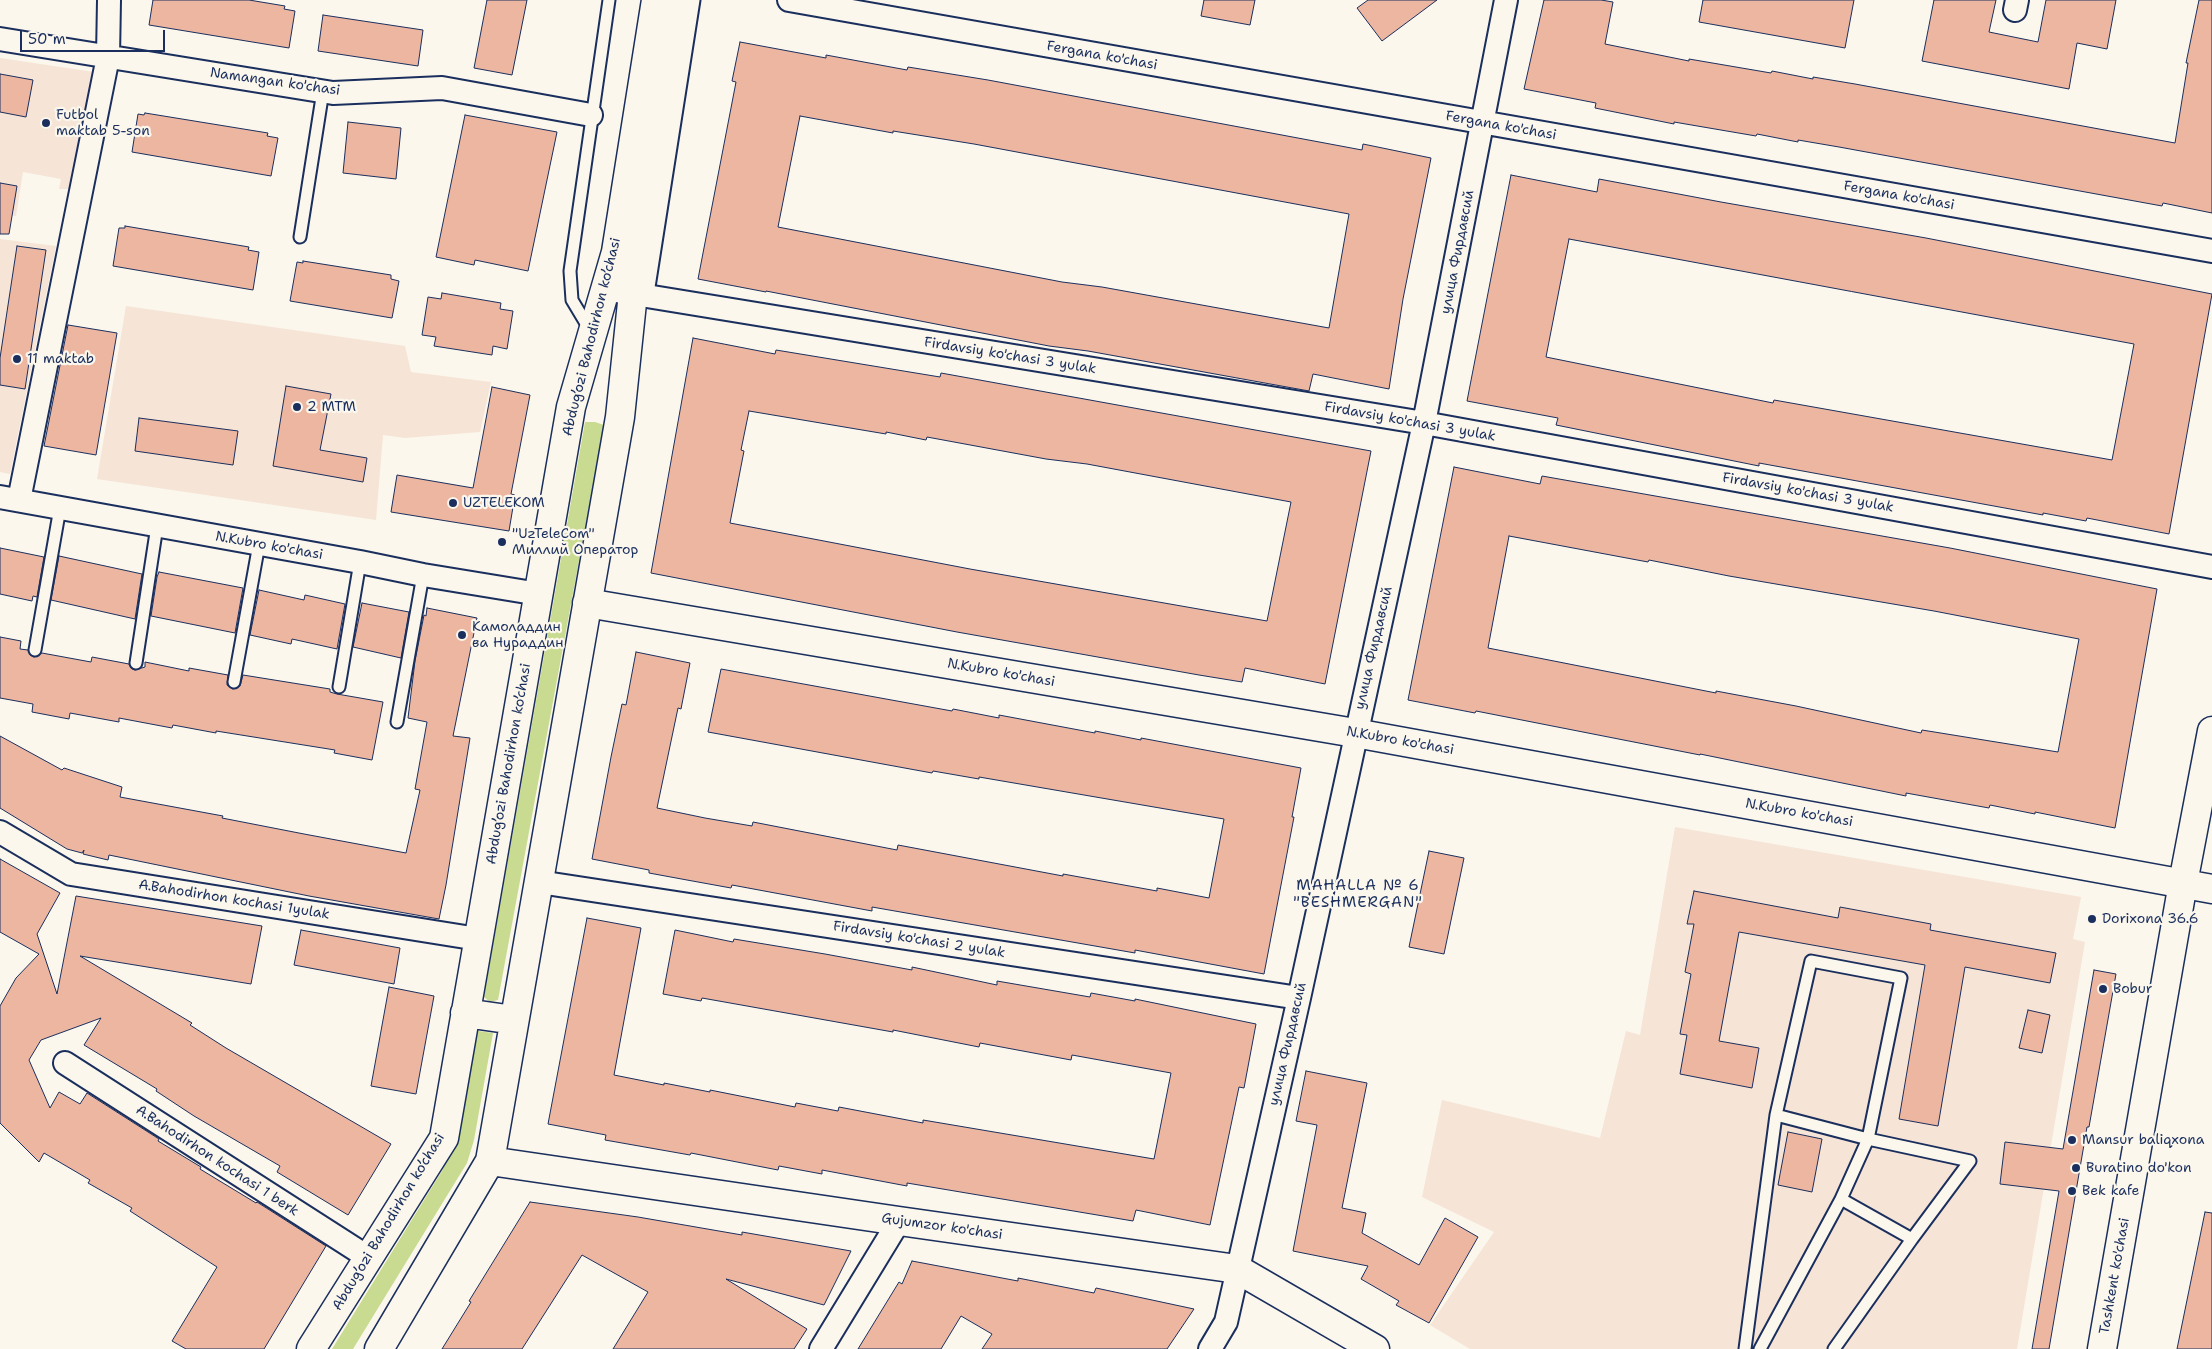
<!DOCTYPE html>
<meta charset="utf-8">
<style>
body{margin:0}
#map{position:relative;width:2212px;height:1349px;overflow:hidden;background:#fbf7ec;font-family:"Shantell Sans",sans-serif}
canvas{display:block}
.scale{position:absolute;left:20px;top:30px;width:145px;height:22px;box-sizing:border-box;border:2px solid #1b2f5e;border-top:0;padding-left:6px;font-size:15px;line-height:18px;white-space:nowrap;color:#1b2f5e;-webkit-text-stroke:4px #fbf7ec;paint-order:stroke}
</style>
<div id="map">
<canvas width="2212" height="1349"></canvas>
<div class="scale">50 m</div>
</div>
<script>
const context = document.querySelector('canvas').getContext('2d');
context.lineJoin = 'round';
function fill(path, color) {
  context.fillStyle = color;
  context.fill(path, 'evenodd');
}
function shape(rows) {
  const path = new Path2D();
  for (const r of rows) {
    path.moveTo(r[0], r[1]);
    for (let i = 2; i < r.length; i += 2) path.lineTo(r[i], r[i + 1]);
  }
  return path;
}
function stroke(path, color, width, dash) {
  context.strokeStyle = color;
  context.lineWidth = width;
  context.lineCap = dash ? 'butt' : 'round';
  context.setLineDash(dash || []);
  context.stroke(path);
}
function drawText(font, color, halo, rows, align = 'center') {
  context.font = font + ' "Shantell Sans",sans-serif';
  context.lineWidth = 4.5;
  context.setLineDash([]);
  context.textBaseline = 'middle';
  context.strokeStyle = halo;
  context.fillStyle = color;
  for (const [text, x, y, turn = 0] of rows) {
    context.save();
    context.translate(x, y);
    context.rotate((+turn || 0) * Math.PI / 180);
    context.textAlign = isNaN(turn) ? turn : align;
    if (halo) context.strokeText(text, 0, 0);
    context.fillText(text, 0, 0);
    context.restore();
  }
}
fill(shape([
 [0,58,101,73,79,189,59,189,61,179,23,172,16,216,0,214],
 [0,239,56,246,10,474,0,472],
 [126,306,405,346,411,372,491,382,480,432,405,438,383,435,376,520,97,479],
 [1675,827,2081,897,2073,939,2085,942,2017,1349,1470,1349,1430,1325,1494,1232,1422,1197,1442,1100,1600,1138,1626,1031,1640,1035]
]), '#f6e4d6');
fill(shape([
 [585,422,595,422,604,425,498,1000,490,1002,484,997],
 [478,1031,493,1033,474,1140,467,1163,353,1349,332,1349,442,1171,454,1145]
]), '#c8db90');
const building = shape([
 [153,0,249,0,285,6,284,9,295,11,289,48,149,25,153,0],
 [487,0,527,0,512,75,474,68,487,0],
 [1204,0,1255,0,1250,25,1201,16,1204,0],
 [1368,0,1437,0,1382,41,1357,8,1368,0],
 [1544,0,1601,0,1613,2,1605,44,1689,61,1689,59,1771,73,1772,71,1813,79,1813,77,1855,84,2175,143,2188,63,2186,63,2199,0,2212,0,2212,213,2163,203,2162,206,1839,147,1798,140,1798,142,1757,134,1756,136,1674,122,1674,124,1595,108,1596,103,1524,89,1544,0],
 [1703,0,1854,0,1845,48,1699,22,1703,0],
 [1934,0,1996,0,1989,32,2038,42,2046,0,2116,0,2107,49,2077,43,2069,89,1922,61,1934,0],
 [323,15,423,30,418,66,318,51,323,15],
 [740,42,826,58,826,55,907,70,908,67,988,80,1362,150,1363,144,1431,158,1403,299,1389,389,1313,374,1309,391,1088,351,1049,346,766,291,766,292,698,279,736,82,732,81,740,42],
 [800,116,893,133,893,131,974,144,1349,214,1329,328,1102,287,1062,282,778,227,800,116],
 [0,74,33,80,26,117,0,112,0,74],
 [145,113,268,133,267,136,278,138,271,176,132,152,138,114,144,115,145,113],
 [465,115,557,132,528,271,475,260,474,265,436,257,465,115],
 [348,122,401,128,396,179,343,173,348,122],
 [1511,175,1597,192,1599,179,1721,202,1926,238,2212,294,2169,534,2087,518,2086,521,2043,513,2043,515,1759,463,1759,466,1556,425,1558,418,1467,401,1511,175],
 [1569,239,2134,344,2112,460,1774,400,1773,403,1546,357,1569,239],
 [0,183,17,186,9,234,0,234,0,183],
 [125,226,249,247,248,250,259,252,253,290,113,266,119,228,125,228,125,226],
 [17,246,46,250,25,389,0,385,0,358,17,246],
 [303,261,391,275,391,279,399,281,392,318,290,301,297,262,303,263,303,261],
 [442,293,501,303,500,309,513,311,507,349,493,346,492,355,434,346,436,337,422,335,428,297,441,299,442,293],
 [68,325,117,333,96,455,44,446,68,325],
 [693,338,775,354,776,350,940,377,941,373,1371,451,1325,684,1245,668,1242,682,1199,675,957,632,651,573,693,338],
 [749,411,886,434,886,432,926,440,927,437,1046,459,1087,464,1291,502,1267,621,970,569,730,523,744,451,741,450,749,411],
 [286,386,331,394,320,450,367,458,363,482,273,466,286,386],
 [492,387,530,395,511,494,515,495,509,531,391,512,397,475,473,488,492,387],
 [139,418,238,431,233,465,135,451,139,418],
 [1454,467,1540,484,1542,476,1950,548,2157,589,2115,828,2035,812,2035,814,1990,805,1989,808,1906,793,1906,796,1700,754,1700,755,1476,711,1475,713,1408,700,1454,467],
 [1509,536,1648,562,1649,560,1729,576,1934,611,2079,639,2058,752,1922,730,1921,733,1796,706,1716,691,1716,693,1488,648,1509,536],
 [0,548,44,557,37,597,33,596,32,601,0,594,0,548],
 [59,556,142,574,135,619,51,600,59,556],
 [159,572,243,588,235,633,151,616,157,577,159,572],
 [259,590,304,600,305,595,345,604,337,649,292,639,291,644,250,635,259,590],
 [362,603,409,612,401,658,353,647,362,603],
 [427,608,477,618,453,736,470,738,446,885,439,919,309,896,109,855,108,860,83,854,84,850,82,853,67,849,0,808,0,736,62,770,64,768,122,787,120,797,223,816,222,818,304,834,406,853,420,790,415,789,427,722,408,718,415,661,424,615,426,616,427,608],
 [0,637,21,641,20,649,28,650,30,655,34,657,42,653,91,662,92,657,129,664,131,668,135,670,145,667,145,662,189,671,189,668,228,675,227,685,233,689,240,686,243,675,330,689,330,692,337,694,383,702,372,760,334,753,335,750,216,731,216,733,173,725,172,728,119,718,119,722,70,713,69,719,32,712,33,704,0,698,0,637],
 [636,652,690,663,681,709,678,708,657,808,705,818,752,826,753,822,897,850,898,845,1063,876,1063,874,1157,891,1157,888,1209,898,1224,819,979,777,979,779,933,771,932,773,708,732,721,669,952,711,953,709,999,718,999,715,1095,733,1095,731,1141,740,1141,738,1301,768,1292,817,1294,817,1264,974,1135,950,1135,953,872,907,872,911,732,885,731,888,687,880,649,873,649,870,592,859,611,757,622,704,626,705,636,652],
 [1429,851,1464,858,1444,954,1409,947,1429,851],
 [0,859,60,893,37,934,57,994,76,896,262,926,251,984,80,956,192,1023,190,1025,226,1048,391,1144,348,1215,277,1172,280,1166,194,1116,156,1091,157,1089,84,1045,101,1018,41,1040,29,1060,50,1108,59,1092,80,1104,87,1093,159,1139,158,1141,201,1167,200,1169,256,1203,257,1202,326,1246,264,1349,186,1349,172,1341,217,1267,130,1211,132,1208,88,1183,90,1180,44,1153,39,1162,0,1123,0,1006,16,978,39,954,0,932,0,859],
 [1694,891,1838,918,1840,907,1931,924,1930,930,2056,953,2050,983,1965,967,1938,1126,1899,1119,1925,965,1739,932,1719,1041,1759,1048,1752,1088,1680,1074,1687,1035,1680,1034,1691,974,1685,972,1694,924,1687,924,1694,891],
 [587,918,641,928,614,1075,664,1085,664,1083,710,1092,710,1090,795,1107,796,1103,838,1111,839,1107,923,1123,923,1120,1154,1159,1171,1073,1072,1055,1071,1060,980,1043,979,1047,893,1030,893,1032,702,998,701,1001,663,994,675,930,733,942,734,939,825,954,912,970,912,967,997,985,997,981,1090,997,1091,993,1135,1001,1135,999,1256,1024,1244,1088,1239,1087,1210,1225,1136,1210,1133,1221,907,1183,907,1186,822,1170,822,1174,779,1166,778,1170,691,1153,690,1155,605,1140,606,1135,548,1124,587,918],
 [301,930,400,948,394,984,294,965,301,930],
 [2094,970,2116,974,2089,1127,2087,1127,2049,1349,2032,1349,2059,1191,2000,1184,2005,1142,2063,1149,2094,970],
 [389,987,434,996,416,1094,371,1086,389,987],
 [2028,1010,2050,1015,2042,1053,2019,1048,2028,1010],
 [1306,1071,1367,1083,1342,1208,1366,1213,1362,1233,1419,1265,1445,1218,1478,1237,1429,1323,1396,1305,1399,1301,1361,1279,1368,1266,1293,1251,1317,1125,1296,1121,1306,1071],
 [1788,1132,1822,1139,1812,1192,1778,1185,1788,1132],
 [530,1202,638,1217,742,1235,742,1232,851,1251,824,1305,726,1279,807,1329,794,1349,613,1349,648,1292,582,1255,522,1349,442,1349,471,1302,469,1301,530,1202],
 [2205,1212,2212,1213,2212,1349,2177,1349,2205,1212],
 [912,1261,1018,1281,1018,1278,1094,1293,1096,1288,1194,1309,1167,1349,982,1349,992,1334,961,1316,941,1349,858,1349,899,1282,902,1284,912,1261]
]);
fill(building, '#ecb6a1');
stroke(building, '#1b2f5e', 1);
const lane = shape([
 [300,237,323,91],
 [647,300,694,0],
 [590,330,572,300,570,271,609,0],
 [35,650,60,508],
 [136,663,157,526],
 [234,682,259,544],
 [339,687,360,562],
 [397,722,423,575],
 [1745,1349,1776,1115,1811,961,1901,978,1868,1139,1970,1161,1912,1239],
 [1760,1349,1841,1199,1868,1139,1776,1115],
 [1834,1349,1912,1239,1841,1199]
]);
const street = shape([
 [789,0,2212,251],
 [2015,10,2017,0],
 [0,39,333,93,442,88,591,115],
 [616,291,1424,423,2212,567],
 [0,497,360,562,423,575,539,594],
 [19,500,108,57,109,0],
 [0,832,71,874,478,939],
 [539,882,1299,998],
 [65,1063,369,1258],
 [821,1349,899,1221],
 [1210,1349,1226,1322,1299,998,1424,423,1506,0]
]);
const secondary = shape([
 [587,603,1355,733,2212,889],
 [465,1013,514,1020],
 [490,1161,899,1221,1237,1269,1375,1349],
 [311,1349,444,1138,571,407,616,252,656,0],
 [379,1349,490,1161,620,417,637,255,678,0],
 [2102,1349,2183,883,2212,731]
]);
stroke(lane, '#1b2f5e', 15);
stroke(street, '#1b2f5e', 26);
stroke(secondary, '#1b2f5e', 31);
stroke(lane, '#fbf7ec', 11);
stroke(street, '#fbf7ec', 22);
stroke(secondary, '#fbf7ec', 28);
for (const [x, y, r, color] of [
 [46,123,5,"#1b2f5e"],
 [17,359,5,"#1b2f5e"],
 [297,407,5,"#1b2f5e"],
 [453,503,5,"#1b2f5e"],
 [502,542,5,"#1b2f5e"],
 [462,635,5,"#1b2f5e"],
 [2092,919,5,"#1b2f5e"],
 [2103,989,5,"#1b2f5e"],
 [2072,1140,5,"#1b2f5e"],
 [2076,1168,5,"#1b2f5e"],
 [2072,1191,5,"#1b2f5e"]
]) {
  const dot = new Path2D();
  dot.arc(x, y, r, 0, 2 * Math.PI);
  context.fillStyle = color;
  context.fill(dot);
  stroke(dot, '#fbf7ec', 2);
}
drawText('14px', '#1b2f5e', '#fbf7ec', [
 ["Fergana ko'chasi",1102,56,10],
 ["Namangan ko'chasi",275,82,8],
 ["Fergana ko'chasi",1501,126,10],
 ["Fergana ko'chasi",1899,196,10],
 ["улица Фирдавсий",1458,252,-79],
 ["Abdug’ozi Bahodirhon ko’chasi",592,337,-76],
 ["Firdavsiy ko'chasi 3 yulak",1010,356,9],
 ["Firdavsiy ko'chasi 3 yulak",1410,422,10],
 ["Firdavsiy ko'chasi 3 yulak",1808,493,10],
 ["N.Kubro ko'chasi",269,546,10],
 ["улица Фирдавсий",1374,648,-77],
 ["N.Kubro ko'chasi",1001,673,10],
 ["N.Kubro ko'chasi",1400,741,10],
 ["Abdug’ozi Bahodirhon ko’chasi",509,764,-80],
 ["N.Kubro ko'chasi",1799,813,10],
 ["A.Bahodirhon kochasi 1yulak",234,900,9],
 ["Firdavsiy ko'chasi 2 yulak",919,940,9],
 ["улица Фирдавсий",1288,1044,-77],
 ["A.Bahodirhon kochasi 1 berk",217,1161,33],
 ["Abdug’ozi Bahodirhon ko’chasi",389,1222,-59],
 ["Gujumzor ko'chasi",942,1227,8],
 ["Tashkent ko'chasi",2115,1276,-80]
]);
drawText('14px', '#1b2f5e', '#fbf7ec', [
 ["Futbol",56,115],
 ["maktab 5-son",56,131],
 ["11 maktab",27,359],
 ["2 MTM",307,407],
 ["UZTELEKOM",463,503],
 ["\"UzTeleCom\"",512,534],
 ["Миллий Оператор",512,550],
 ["Камоладдин",472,627],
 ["ва Нураддин",472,643],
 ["Dorixona 36.6",2102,919],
 ["Bobur",2113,989],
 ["Mansur baliqxona",2082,1140],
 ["Buratino do'kon",2086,1168],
 ["Bek kafe",2082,1191]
], 'left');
context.letterSpacing = '1px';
drawText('15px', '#1b2f5e', '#fbf7ec', [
 ["MAHALLA № 6",1358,886],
 ["\"BESHMERGAN\"",1358,903]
]);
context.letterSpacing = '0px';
</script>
